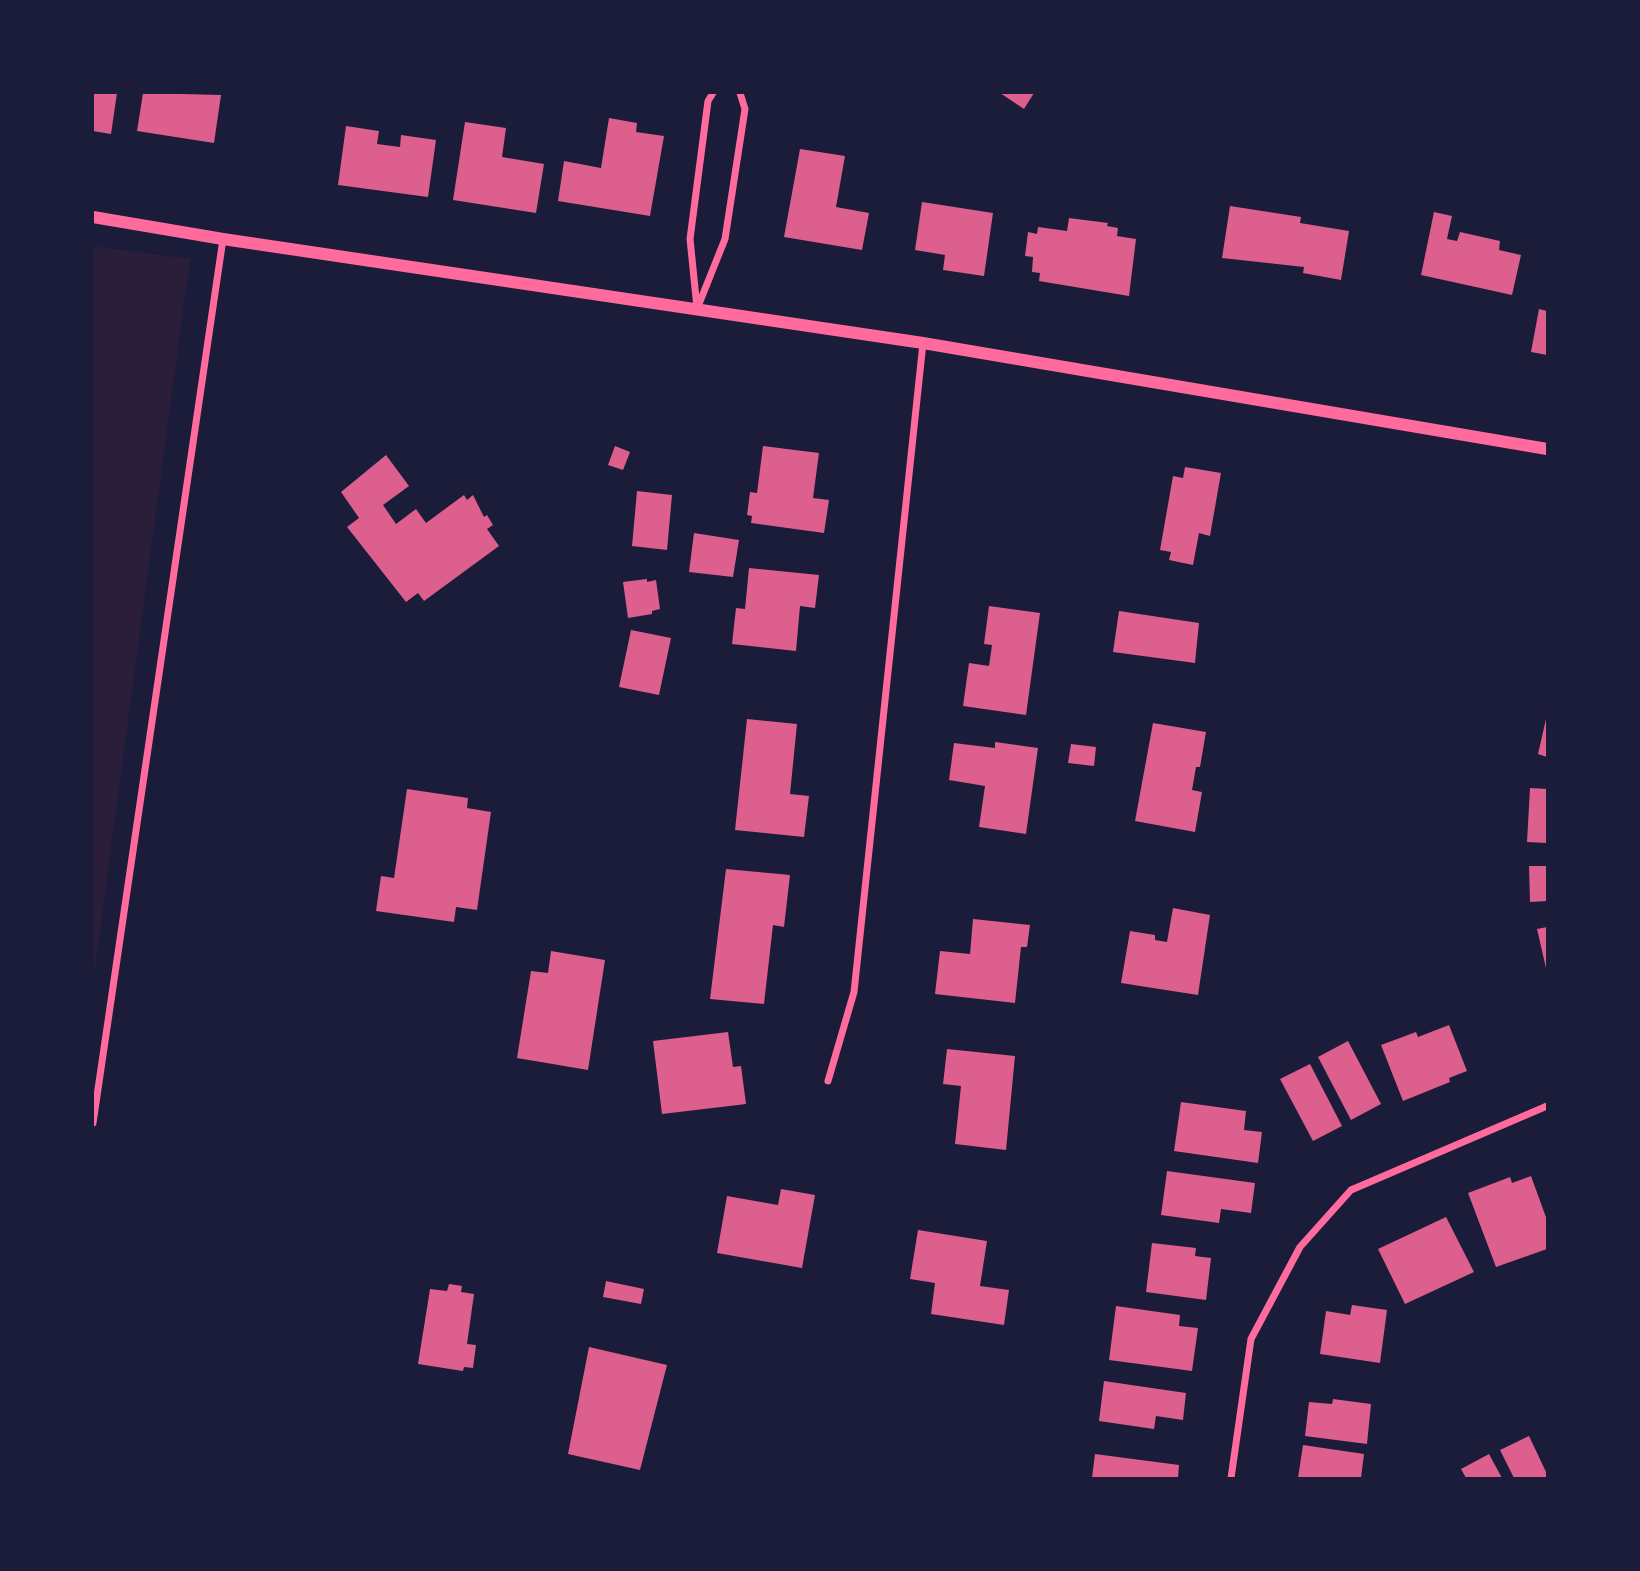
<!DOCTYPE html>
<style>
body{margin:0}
#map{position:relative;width:1640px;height:1571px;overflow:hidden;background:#1b1b3a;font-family:"Space Grotesk",sans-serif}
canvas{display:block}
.frame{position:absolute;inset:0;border:94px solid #1b1b3a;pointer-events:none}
</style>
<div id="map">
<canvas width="1640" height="1571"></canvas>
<div class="frame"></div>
</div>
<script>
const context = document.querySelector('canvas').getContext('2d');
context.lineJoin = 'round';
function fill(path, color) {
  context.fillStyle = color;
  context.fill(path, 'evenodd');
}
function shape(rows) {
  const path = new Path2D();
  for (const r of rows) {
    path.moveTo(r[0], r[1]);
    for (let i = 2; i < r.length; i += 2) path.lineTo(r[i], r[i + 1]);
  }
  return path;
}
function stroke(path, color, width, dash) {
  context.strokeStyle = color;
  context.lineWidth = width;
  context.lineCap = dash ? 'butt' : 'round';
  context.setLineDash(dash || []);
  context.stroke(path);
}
fill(shape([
 [93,246,190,259,93,982]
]), '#2a1e3b');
fill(shape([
 [93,93,117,93,111,134,93,131],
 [143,93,221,95,214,143,137,131],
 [1000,93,1034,93,1024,109],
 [609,118,637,123,636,132,664,136,650,216,558,201,564,161,601,168],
 [465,122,506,128,502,157,544,164,536,213,453,200],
 [346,126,379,131,377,144,400,147,401,135,436,140,428,197,338,185],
 [800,149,845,156,836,207,869,213,862,250,784,237],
 [922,202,993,213,984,276,943,270,945,255,915,250],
 [1230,206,1301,217,1300,223,1349,231,1341,280,1303,273,1304,267,1222,258],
 [1434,212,1452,216,1447,239,1457,241,1460,232,1500,241,1499,250,1521,255,1512,295,1421,275],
 [1069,218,1108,223,1107,226,1118,228,1117,236,1136,239,1129,296,1039,281,1040,273,1032,272,1033,257,1025,256,1028,232,1037,234,1038,227,1067,231],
 [1539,309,1547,311,1547,355,1531,352],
 [615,446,630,452,623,470,608,465],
 [763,446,819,453,813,498,829,500,824,533,751,523,752,516,747,515,750,492,757,493],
 [386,455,409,486,383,505,396,524,416,509,426,523,464,495,467,500,473,495,484,517,487,515,493,525,487,529,499,546,424,601,418,593,406,602,347,527,359,518,341,492],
 [1185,467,1221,473,1210,536,1199,533,1193,565,1169,560,1171,552,1160,550,1173,476,1183,478],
 [637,491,672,495,667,550,632,546],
 [694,533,739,540,733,577,689,572],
 [749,568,819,575,815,608,800,606,796,651,732,644,736,608,745,609],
 [647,579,647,582,656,580,660,609,652,611,652,614,628,618,623,582],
 [989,606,1040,613,1026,715,963,706,969,663,989,666,992,645,984,644],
 [1119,611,1199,623,1195,663,1113,652],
 [631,630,671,638,659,695,619,687],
 [747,719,797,724,790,794,809,796,804,837,735,830],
 [1546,719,1547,719,1547,757,1538,754],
 [1153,723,1206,732,1200,767,1196,767,1192,790,1202,792,1195,832,1135,821],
 [995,742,1038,748,1026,834,979,827,985,786,949,780,954,743,995,748],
 [1071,744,1096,747,1094,766,1068,763],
 [1530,788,1547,789,1547,843,1527,842],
 [407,789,468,798,467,808,491,812,477,910,456,907,454,922,376,911,381,876,394,878],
 [1529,866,1547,866,1547,901,1530,902],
 [726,869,790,875,784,927,773,925,764,1004,710,999],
 [1173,908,1210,915,1198,995,1121,983,1130,931,1155,935,1155,940,1167,942],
 [973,919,1030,925,1027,947,1021,947,1015,1003,935,994,940,951,970,954],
 [1547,927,1547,968,1546,968,1537,929],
 [551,951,605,960,588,1070,517,1058,531,971,548,973],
 [1449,1025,1467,1071,1449,1078,1450,1082,1403,1101,1381,1045,1416,1032,1418,1037],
 [728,1032,733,1067,741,1066,746,1104,662,1114,653,1041],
 [1348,1041,1381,1104,1351,1120,1318,1057],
 [947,1049,1015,1056,1006,1150,955,1144,961,1086,943,1084],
 [1310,1064,1342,1126,1313,1141,1280,1079],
 [1181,1102,1246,1111,1244,1130,1262,1132,1258,1163,1174,1151],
 [1167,1171,1255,1183,1251,1213,1221,1209,1219,1223,1161,1215],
 [1531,1176,1547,1220,1547,1249,1496,1267,1468,1193,1510,1177,1512,1183],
 [781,1189,815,1195,802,1268,717,1253,727,1196,778,1205],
 [1446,1217,1474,1272,1405,1304,1378,1249],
 [918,1230,987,1241,980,1286,1009,1290,1004,1325,931,1314,935,1283,910,1279],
 [1152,1243,1196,1248,1195,1256,1211,1258,1206,1300,1146,1292],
 [606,1281,644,1289,641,1304,603,1297],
 [449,1284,462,1286,461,1292,474,1294,467,1344,476,1345,473,1368,464,1367,463,1371,418,1364,430,1289,447,1291],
 [1352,1305,1387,1310,1380,1363,1320,1354,1326,1311,1350,1315],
 [1116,1306,1180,1315,1179,1326,1198,1328,1192,1371,1109,1360],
 [589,1347,667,1365,640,1470,568,1454],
 [1104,1381,1186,1393,1183,1420,1156,1416,1154,1429,1099,1421],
 [1333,1399,1371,1404,1367,1444,1305,1436,1309,1402,1332,1404],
 [1529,1436,1547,1474,1547,1478,1514,1478,1500,1450],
 [1303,1445,1364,1454,1361,1478,1298,1478],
 [1095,1454,1179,1465,1178,1478,1092,1478],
 [1489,1454,1502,1478,1466,1478,1461,1469]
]), '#dd5f8e');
stroke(shape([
 [697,308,690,239,708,101,713,93],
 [697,309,725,239,745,109,740,93],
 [828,1081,854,992,923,343],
 [93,1123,223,239],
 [1231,1478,1251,1339,1300,1247,1351,1190,1547,1106]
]), '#ff6b9d', 7);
stroke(shape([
 [93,217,223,239,923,343,1547,449]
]), '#ff6b9d', 12);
</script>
